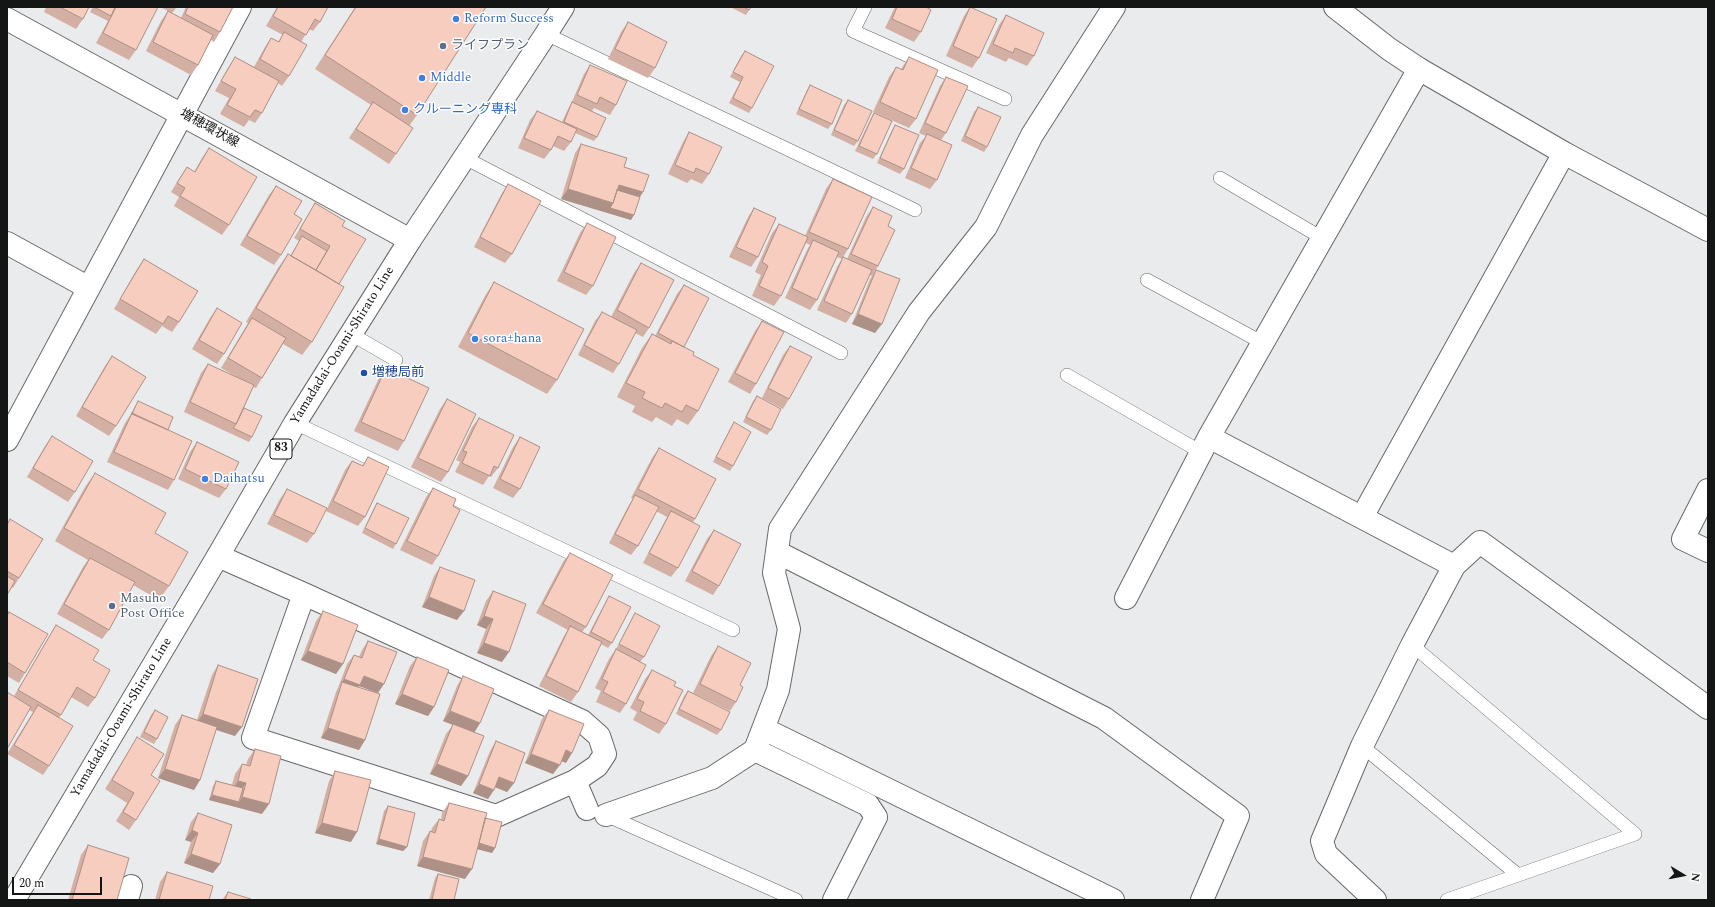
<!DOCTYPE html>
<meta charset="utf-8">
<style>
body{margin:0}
#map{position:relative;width:1715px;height:907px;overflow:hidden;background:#eaebec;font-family:Spectral,serif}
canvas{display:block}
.frame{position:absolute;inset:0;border:8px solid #141515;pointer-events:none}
.north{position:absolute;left:1663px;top:855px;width:40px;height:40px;-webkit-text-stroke:3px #fff;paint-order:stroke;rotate:100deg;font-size:11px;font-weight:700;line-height:16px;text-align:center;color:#141515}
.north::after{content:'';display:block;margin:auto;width:14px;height:18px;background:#141515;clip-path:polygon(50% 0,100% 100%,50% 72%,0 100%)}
.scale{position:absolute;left:12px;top:877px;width:90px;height:18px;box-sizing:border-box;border:2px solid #141515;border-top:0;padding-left:5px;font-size:12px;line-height:14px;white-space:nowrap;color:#141515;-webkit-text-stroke:3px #fff;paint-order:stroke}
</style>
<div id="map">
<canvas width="1715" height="907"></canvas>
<div class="frame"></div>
<div class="north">N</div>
<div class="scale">20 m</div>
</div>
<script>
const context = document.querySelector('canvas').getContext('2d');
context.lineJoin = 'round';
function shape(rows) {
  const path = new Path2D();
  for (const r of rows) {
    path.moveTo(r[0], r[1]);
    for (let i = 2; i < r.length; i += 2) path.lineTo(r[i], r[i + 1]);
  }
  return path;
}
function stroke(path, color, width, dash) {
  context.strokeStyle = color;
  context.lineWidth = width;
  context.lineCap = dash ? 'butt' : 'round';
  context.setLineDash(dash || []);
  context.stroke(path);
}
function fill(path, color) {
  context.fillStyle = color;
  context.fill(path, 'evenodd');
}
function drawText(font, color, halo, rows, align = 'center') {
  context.font = font + ' Spectral,"Noto Sans JP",serif';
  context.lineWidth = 3;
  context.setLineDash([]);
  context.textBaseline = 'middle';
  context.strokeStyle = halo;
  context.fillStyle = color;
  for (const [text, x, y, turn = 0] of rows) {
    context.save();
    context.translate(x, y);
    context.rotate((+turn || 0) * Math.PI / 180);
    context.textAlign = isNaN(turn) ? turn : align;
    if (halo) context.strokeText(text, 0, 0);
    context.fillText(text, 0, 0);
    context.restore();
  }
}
const service = shape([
 [865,7,853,31,1005,99],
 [546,34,915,210],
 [465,158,841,353],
 [1220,178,1322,238],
 [1147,280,1263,343],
 [351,334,396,360],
 [1067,375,1201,452],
 [295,423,733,630],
 [1412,645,1635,834],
 [1362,746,1518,875],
 [606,815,796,900],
 [1447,900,1635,834]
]);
const minor = shape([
 [7,19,410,240],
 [7,243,89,288],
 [1209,437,1454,566],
 [7,440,240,7],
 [1708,490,1683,539,1708,551],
 [1362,517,1564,153],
 [777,552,1104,718,1238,816,1202,900],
 [218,556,304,594,582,721,599,736,605,754,597,766,575,781,496,816,253,738,304,594],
 [1126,598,1209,437,1419,69],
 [764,729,1113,900],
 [755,750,868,805,876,817,834,900],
 [575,781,587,809],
 [606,815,712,778,755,750,778,690,789,629,774,573,780,529,919,312,986,227,1032,135,1114,7],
 [127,900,131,886],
 [1375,900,1326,854,1322,841,1362,746,1412,645,1454,566,1480,542,1708,708]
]);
const tertiary = shape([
 [1335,7,1389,49,1419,69,1564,153,1708,230]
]);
const primary = shape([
 [14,900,218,556,295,423,410,240,546,34,563,7]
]);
stroke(service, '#676869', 14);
stroke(minor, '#676869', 24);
stroke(tertiary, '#676869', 24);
stroke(primary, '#676869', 24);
stroke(service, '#fff', 13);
stroke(minor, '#fff', 22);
stroke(tertiary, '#fff', 22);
stroke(primary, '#fff', 22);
fill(shape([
 [46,7,89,7,83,19,76,29,44,12],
 [93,7,158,7,136,50,129,60,96,43,108,21,90,12],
 [160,7,177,7,172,13],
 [186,7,233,7,220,32,214,42,211,40,198,65,191,75,146,51,161,21,168,11,181,18],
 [277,7,328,7,320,22,313,31,309,29,301,42,289,76,282,86,278,83,262,113,255,123,249,120,244,127,220,114,229,98,215,91,229,66,235,57,254,67,265,47,271,38,278,42,283,35,266,26],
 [355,7,486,7,417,115,409,126,396,154,389,164,349,138,371,105,315,69],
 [730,7,751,7,746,15],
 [895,7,926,7,921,32,914,42,885,28],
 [970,7,979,58,972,68,946,56,964,16],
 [1006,15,1034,56,1027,66,1009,58,1006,62,986,53,999,25],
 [628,22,655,68,648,78,608,59,621,32],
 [745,51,752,108,749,113,729,103,740,82,730,77,741,56],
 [909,57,916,119,909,128,873,112,889,77,896,67,901,69],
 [590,65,616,105,610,115,594,108,592,111,597,137,594,141,575,133,571,142,564,151,553,146,551,150,544,159,518,148,530,120,537,111,562,122,569,107,571,104,584,74],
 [946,77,946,133,941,140,937,180,930,189,905,178,920,143,926,136,919,133,940,86],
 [810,85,832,124,828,129,796,114,807,90],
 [848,100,858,141,854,146,831,135,844,105],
 [978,107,987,147,984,152,961,141,974,112],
 [874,113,877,154,873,159,855,151,871,118],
 [895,125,904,169,900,174,877,163,892,130],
 [689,132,709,174,702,184,691,179,687,183,668,174,683,142],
 [581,144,624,167,631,220,561,199,575,153],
 [209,148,229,225,222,235,174,206,179,197,171,192,180,177,187,167,194,172,202,158],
 [833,179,848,249,842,259,837,257,817,300,810,310,785,298,807,250,810,245,806,243,781,296,774,306,752,296,761,275,755,272,772,233,779,224,805,236,826,189],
 [508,184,512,254,505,263,474,247,502,193],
 [276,186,294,214,281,255,274,265,240,245,269,195],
 [315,203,342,226,339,284,312,342,302,355,283,344,262,378,256,388,253,387,244,408,252,437,249,442,184,412,201,373,208,364,239,378,221,368,248,323,246,322,278,268,288,254,290,256,299,241,294,238],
 [873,207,888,226,878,266,872,276,870,275,852,314,846,323,817,310,837,267,843,257,847,259,866,217],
 [754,208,758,257,751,267,729,257,748,217],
 [587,223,593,286,586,295,557,281,580,233],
 [144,259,179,322,172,332,162,326,156,334,114,309,137,269],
 [641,263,649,328,643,337,635,333,619,364,613,373,578,355,595,321,602,312,611,317,634,273],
 [876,270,875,333,852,324,870,279],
 [494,282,557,380,547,394,458,347,485,296],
 [684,285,684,347,693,355,698,411,688,425,677,419,672,426,656,417,652,422,632,412,635,406,617,397,642,348,652,334,655,336,677,294],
 [217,308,224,354,217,364,192,349,210,318],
 [762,321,756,384,750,394,728,382,755,331],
 [790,346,789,399,783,409,762,398,783,355],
 [112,356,116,426,109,436,76,416,105,366],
 [386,368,404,441,398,451,354,431,379,378],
 [757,396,771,430,767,435,743,422,753,401],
 [447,399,448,472,441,482,411,467,440,409],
 [138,401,168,430,174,480,168,490,107,462,125,423,131,414,135,406],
 [479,418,498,468,491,477,489,476,483,485,455,472,460,462,456,460,472,427],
 [734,422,733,466,730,471,713,462,731,427],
 [52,436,75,492,68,502,27,477,45,446],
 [520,437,520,489,513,498,493,488,513,447],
 [197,442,226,489,219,498,178,479,190,452],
 [659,448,695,519,693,522,678,568,671,577,643,563,667,517,656,511,638,546,631,555,609,543,629,505,633,499,631,498,652,458],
 [368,457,365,517,358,526,326,511,345,470,352,461,362,466],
 [95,473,155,533,169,586,159,600,133,585,109,630,102,639,57,614,83,567,88,560,55,541,85,487],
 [433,488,453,506,438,556,432,565,400,550,426,497],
 [287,489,314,534,307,543,267,524,280,499],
 [377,503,396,544,393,549,362,533,374,508],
 [10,519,19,578,13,588,12,587,7,595,7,524],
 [714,530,719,586,713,595,685,581,707,539],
 [570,553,586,627,582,632,588,635,606,601,609,596,612,643,608,648,601,644,578,692,571,702,539,686,564,636,568,630,536,613,563,562],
 [440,567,457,620,422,607,434,576],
 [493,591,502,662,477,653,486,629,477,625,486,601],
 [323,611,336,674,301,660,316,621],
 [9,612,25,673,19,683,7,676,7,615],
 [635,613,644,657,640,662,626,704,620,713,596,702,601,691,595,688,609,659,616,649,634,658,616,649,632,618],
 [56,625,93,660,95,698,88,707,71,697,59,718,49,766,43,775,7,754,33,712,29,710,14,696,50,635],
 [368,641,378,693,359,686,359,688,365,740,359,750,321,738,336,692,338,688,347,664,354,655,359,657,362,650],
 [718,646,740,685,736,702,730,711,693,693,711,656],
 [417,657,434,707,428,716,395,704,410,666],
 [218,665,235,736,216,730,200,780,194,790,158,778,175,725,182,715,197,720,212,675],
 [652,670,666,724,659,734,633,720,637,712,630,708,645,679],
 [463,676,480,723,474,732,468,776,461,786,430,774,446,734,453,725,443,721,457,686],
 [688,691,721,730,717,735,676,714,684,696],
 [155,710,157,739,154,744,140,737,151,715],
 [549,710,566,763,561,761,553,774,525,763,542,719],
 [137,737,136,820,129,830,116,821,127,803,105,789,131,747],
 [496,741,514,783,507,792,495,787,488,799,473,793,490,751],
 [255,749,262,814,209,800,213,786,216,781,232,785,235,774,242,764,246,765,248,759],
 [335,771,351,842,315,833,329,781],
 [449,803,485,818,495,848,492,853,477,849,465,879,417,866,423,841,430,831,431,832,432,828,439,819,441,820,442,813],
 [388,806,407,847,403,851,376,844,384,811],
 [198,813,220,864,213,873,184,863,191,842,185,840,191,822],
 [88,845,117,900,68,900,81,855],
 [167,872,209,900,155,900,160,882],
 [438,874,454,900,429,900,435,878],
 [228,892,250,900,222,900]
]), '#d4b0a4');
fill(shape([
 [619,185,643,192,637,202,614,195],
 [568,189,613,203,634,215,631,220,561,199],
 [858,314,882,324,875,333,852,324],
 [429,597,464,611,457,620,422,607],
 [484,616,493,619,486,629,477,625],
 [484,643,509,652,502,662,477,653],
 [308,651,343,664,336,674,301,660],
 [364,676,384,684,378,693,359,686,354,694,342,682,338,688,344,679],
 [402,694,434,707,428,716,395,704],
 [450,711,480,723,474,733,443,721],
 [203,714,242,727,235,736,196,723],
 [328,728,365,740,359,750,321,738],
 [566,750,572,753,566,763,559,760],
 [531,754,560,765,553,774,525,763],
 [437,764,468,776,461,786,430,774],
 [165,769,200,780,194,790,158,778],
 [499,777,514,783,507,792,492,786],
 [238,781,246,783,239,793,231,791],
 [479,784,494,790,488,799,473,793],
 [212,795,239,802,236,807,209,800],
 [242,797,269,804,262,814,236,807],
 [322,823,357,832,351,842,315,833],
 [192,830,198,833,191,842,185,840],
 [379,839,407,847,403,851,376,844],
 [477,843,495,848,492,853,473,848],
 [191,854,220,864,213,873,184,863],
 [423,857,472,869,465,879,417,866]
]), '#ad9086');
const building = shape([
 [60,7,89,7,83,19,60,7],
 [94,7,115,7,111,16,94,7],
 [116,7,158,7,136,50,103,33,116,7],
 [188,7,233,7,220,32,185,14,188,7],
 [278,7,328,7,320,22,315,19,306,35,273,16,278,7],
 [356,7,486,7,417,115,325,55,356,7],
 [744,7,751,7,749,10,744,7],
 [897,7,926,7,931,10,921,32,892,19,897,7],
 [970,7,997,19,979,58,953,46,970,7],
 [168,11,213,35,198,65,153,42,168,11],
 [1006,15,1044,33,1034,56,1015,48,1013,53,993,44,1006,15],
 [628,22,667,42,655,68,615,49,628,22],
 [284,32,307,45,289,76,260,59,271,38,279,42,284,32],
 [745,51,774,66,752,108,733,98,743,77,733,72,745,51],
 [235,57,279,81,262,113,255,110,250,117,227,105,236,89,221,81,235,57],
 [909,57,938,70,916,119,880,102,896,67,903,70,909,57],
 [590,65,627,81,616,105,600,97,597,104,577,95,590,65],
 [946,77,968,86,946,133,925,123,946,77],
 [810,85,842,100,832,124,799,109,810,85],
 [848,100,872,111,858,141,834,130,848,100],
 [373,102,413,128,396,154,356,129,373,102],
 [572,102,606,118,597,137,564,122,572,102],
 [978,107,1001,117,987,147,965,136,978,107],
 [537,111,577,129,571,142,558,136,551,150,524,138,537,111],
 [874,113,892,121,877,154,859,146,874,113],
 [895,125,919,135,904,169,880,158,895,125],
 [689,132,722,147,709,174,696,168,694,173,675,165,689,132],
 [927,134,952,145,937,180,911,168,927,134],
 [581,144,627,158,624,167,649,175,643,192,619,185,613,203,568,189,581,144],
 [209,148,257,177,229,225,180,196,185,188,177,183,187,167,195,172,209,148],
 [833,179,872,197,848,249,809,232,833,179],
 [508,184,541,201,512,254,480,237,508,184],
 [276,186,302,201,294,214,302,219,281,255,247,236,276,186],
 [617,190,640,197,634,215,610,208,613,203,617,190],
 [315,203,345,221,342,226,366,239,339,284,316,270,330,246,300,229,315,203],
 [873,207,892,216,888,226,895,230,878,266,851,254,873,207],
 [754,208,776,218,758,257,736,247,754,208],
 [587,223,616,237,593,286,564,272,587,223],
 [779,224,808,237,781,296,759,286,768,266,762,262,779,224],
 [302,236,327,251,316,270,291,256,302,236],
 [813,240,839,252,817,300,792,288,813,240],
 [288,254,344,287,312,342,256,308,288,254],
 [843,257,872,270,852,314,824,301,843,257],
 [144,259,198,291,179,322,168,316,163,324,120,299,144,259],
 [641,263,674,280,649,328,617,310,641,263],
 [876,270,900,279,882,324,858,314,876,270],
 [494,282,584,329,557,380,468,333,494,282],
 [684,285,709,298,684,347,658,333,684,285],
 [217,308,242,323,224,354,199,340,217,308],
 [602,312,637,330,619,364,584,345,602,312],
 [252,318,286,338,262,378,228,358,252,318],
 [762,321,784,332,756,384,735,373,762,321],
 [652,334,671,344,672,341,694,352,693,355,719,369,698,411,686,405,682,412,665,403,662,408,642,398,645,392,626,383,652,334],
 [790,346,812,357,789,399,768,388,790,346],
 [112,356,146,377,116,426,82,407,112,356],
 [208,364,254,385,236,424,190,402,208,364],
 [386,368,429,388,404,441,361,422,386,368],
 [757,396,781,409,771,430,746,417,757,396],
 [447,399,476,414,448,472,418,458,447,399],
 [138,401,173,417,168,430,132,414,138,401],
 [244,408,262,416,252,437,233,428,236,424,244,408],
 [132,413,192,441,174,480,114,452,132,413],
 [479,418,514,435,498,468,494,466,490,476,462,463,467,452,463,451,479,418],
 [734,422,751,432,733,466,716,457,734,422],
 [52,436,93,461,75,492,33,468,52,436],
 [520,437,540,447,520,489,500,479,520,437],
 [197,442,239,462,226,489,185,469,197,442],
 [659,448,716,479,695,519,638,489,659,448],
 [368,457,389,467,365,517,333,501,352,461,363,466,368,457],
 [95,473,166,513,155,533,188,552,169,586,64,528,95,473],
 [433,488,456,499,453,506,460,510,438,556,407,541,433,488],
 [287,489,327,508,314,534,274,515,287,489],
 [635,495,659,507,638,546,615,534,635,495],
 [377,503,409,518,396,544,365,528,377,503],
 [671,511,700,526,678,568,649,553,671,511],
 [10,519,43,539,19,578,7,571,7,525,10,519],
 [714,530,741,544,719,586,692,571,714,530],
 [570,553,613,575,586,627,543,604,570,553],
 [90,558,135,582,109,630,64,604,90,558],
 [440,567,475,580,464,611,429,597,440,567],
 [7,576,15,581,7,595,7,576],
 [493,591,526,604,509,652,484,643,493,619,484,616,493,591],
 [609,596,631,607,612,643,591,632,609,596],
 [323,611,358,625,343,664,308,651,323,611],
 [9,612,48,634,25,673,7,662,7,616,9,612],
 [635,613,660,626,644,657,619,644,635,613],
 [56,625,99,650,93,660,110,670,95,698,77,687,61,715,18,690,56,625],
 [570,626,602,642,578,692,546,676,570,626],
 [368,641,397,652,384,684,364,676,360,685,344,679,354,655,362,658,368,641],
 [718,646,751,663,740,685,743,687,736,702,700,684,718,646],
 [616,649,646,665,626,704,603,692,608,682,602,679,616,649],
 [417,657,449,670,434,707,402,694,417,657],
 [218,665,258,679,242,727,203,714,218,665],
 [652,670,676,682,674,686,683,690,666,724,640,711,644,702,637,699,652,670],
 [463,676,494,689,480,723,450,711,463,676],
 [342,682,380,694,365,740,328,728,342,682],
 [688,691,730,712,721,730,679,709,688,691],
 [7,692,31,707,7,749,7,692],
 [38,705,73,726,49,766,14,745,38,705],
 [155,710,168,717,157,739,144,732,155,710],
 [549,710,584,724,572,753,566,750,560,765,531,754,549,710],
 [182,715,217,727,200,780,165,769,182,715],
 [453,724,484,736,468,776,437,764,453,724],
 [137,737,164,754,151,775,160,781,136,820,123,812,134,793,112,780,137,737],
 [496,741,525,753,514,783,499,777,494,790,479,784,496,741],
 [255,749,281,756,269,804,242,797,246,783,238,781,242,764,250,766,255,749],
 [335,771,371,780,357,832,322,823,335,771],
 [216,781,243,788,239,802,212,795,216,781],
 [449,803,487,813,472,869,423,857,430,831,435,833,439,819,444,821,449,803],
 [388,806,415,813,407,847,379,839,388,806],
 [198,813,232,825,220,864,191,854,198,833,192,830,198,813],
 [485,818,502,822,495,848,479,843,485,818],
 [88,845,129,858,117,900,72,900,88,845],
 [167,872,213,886,209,900,159,900,167,872],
 [438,874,459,879,454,900,432,900,438,874],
 [228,892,251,899,250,900,225,900,228,892]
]);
fill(building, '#f7cdbf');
stroke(building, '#ad9086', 1);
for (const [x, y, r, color] of [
 [456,19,4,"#3f7fe0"],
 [443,46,4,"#5c6f8a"],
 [422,78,4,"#3f7fe0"],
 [405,110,4,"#3f7fe0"],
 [475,339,4,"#3f7fe0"],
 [364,373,4,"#1a4fb4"],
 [205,479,4,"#3f7fe0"],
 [112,606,4,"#5c6f8a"]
]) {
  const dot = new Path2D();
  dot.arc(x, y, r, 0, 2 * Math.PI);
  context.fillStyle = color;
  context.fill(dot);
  stroke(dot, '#fff', 1.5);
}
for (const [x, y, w] of [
 [281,449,22]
]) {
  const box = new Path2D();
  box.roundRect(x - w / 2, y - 10, w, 20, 3);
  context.fillStyle = '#fff';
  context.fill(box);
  stroke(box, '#141515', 1);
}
drawText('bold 12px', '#141515', null, [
 ["83",281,449]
]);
drawText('13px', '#366cbe', '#fff', [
 ["Reform Success",464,19],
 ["Middle",430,78],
 ["クルーニング専科",413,110],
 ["sora±hana",483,339],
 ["Daihatsu",213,479]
], 'left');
drawText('13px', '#4e5e75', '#fff', [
 ["ライフプラン",451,46],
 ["Masuho",120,599],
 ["Post Office",120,614]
], 'left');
drawText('13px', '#141515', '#fff', [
 ["増穂環状線",209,129,29],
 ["Yamadadai-Ooami-Shirato Line",343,346,-58],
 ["Yamadadai-Ooami-Shirato Line",122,718,-59]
]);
drawText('13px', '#164399', '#fff', [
 ["増穂局前",372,373]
], 'left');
</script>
